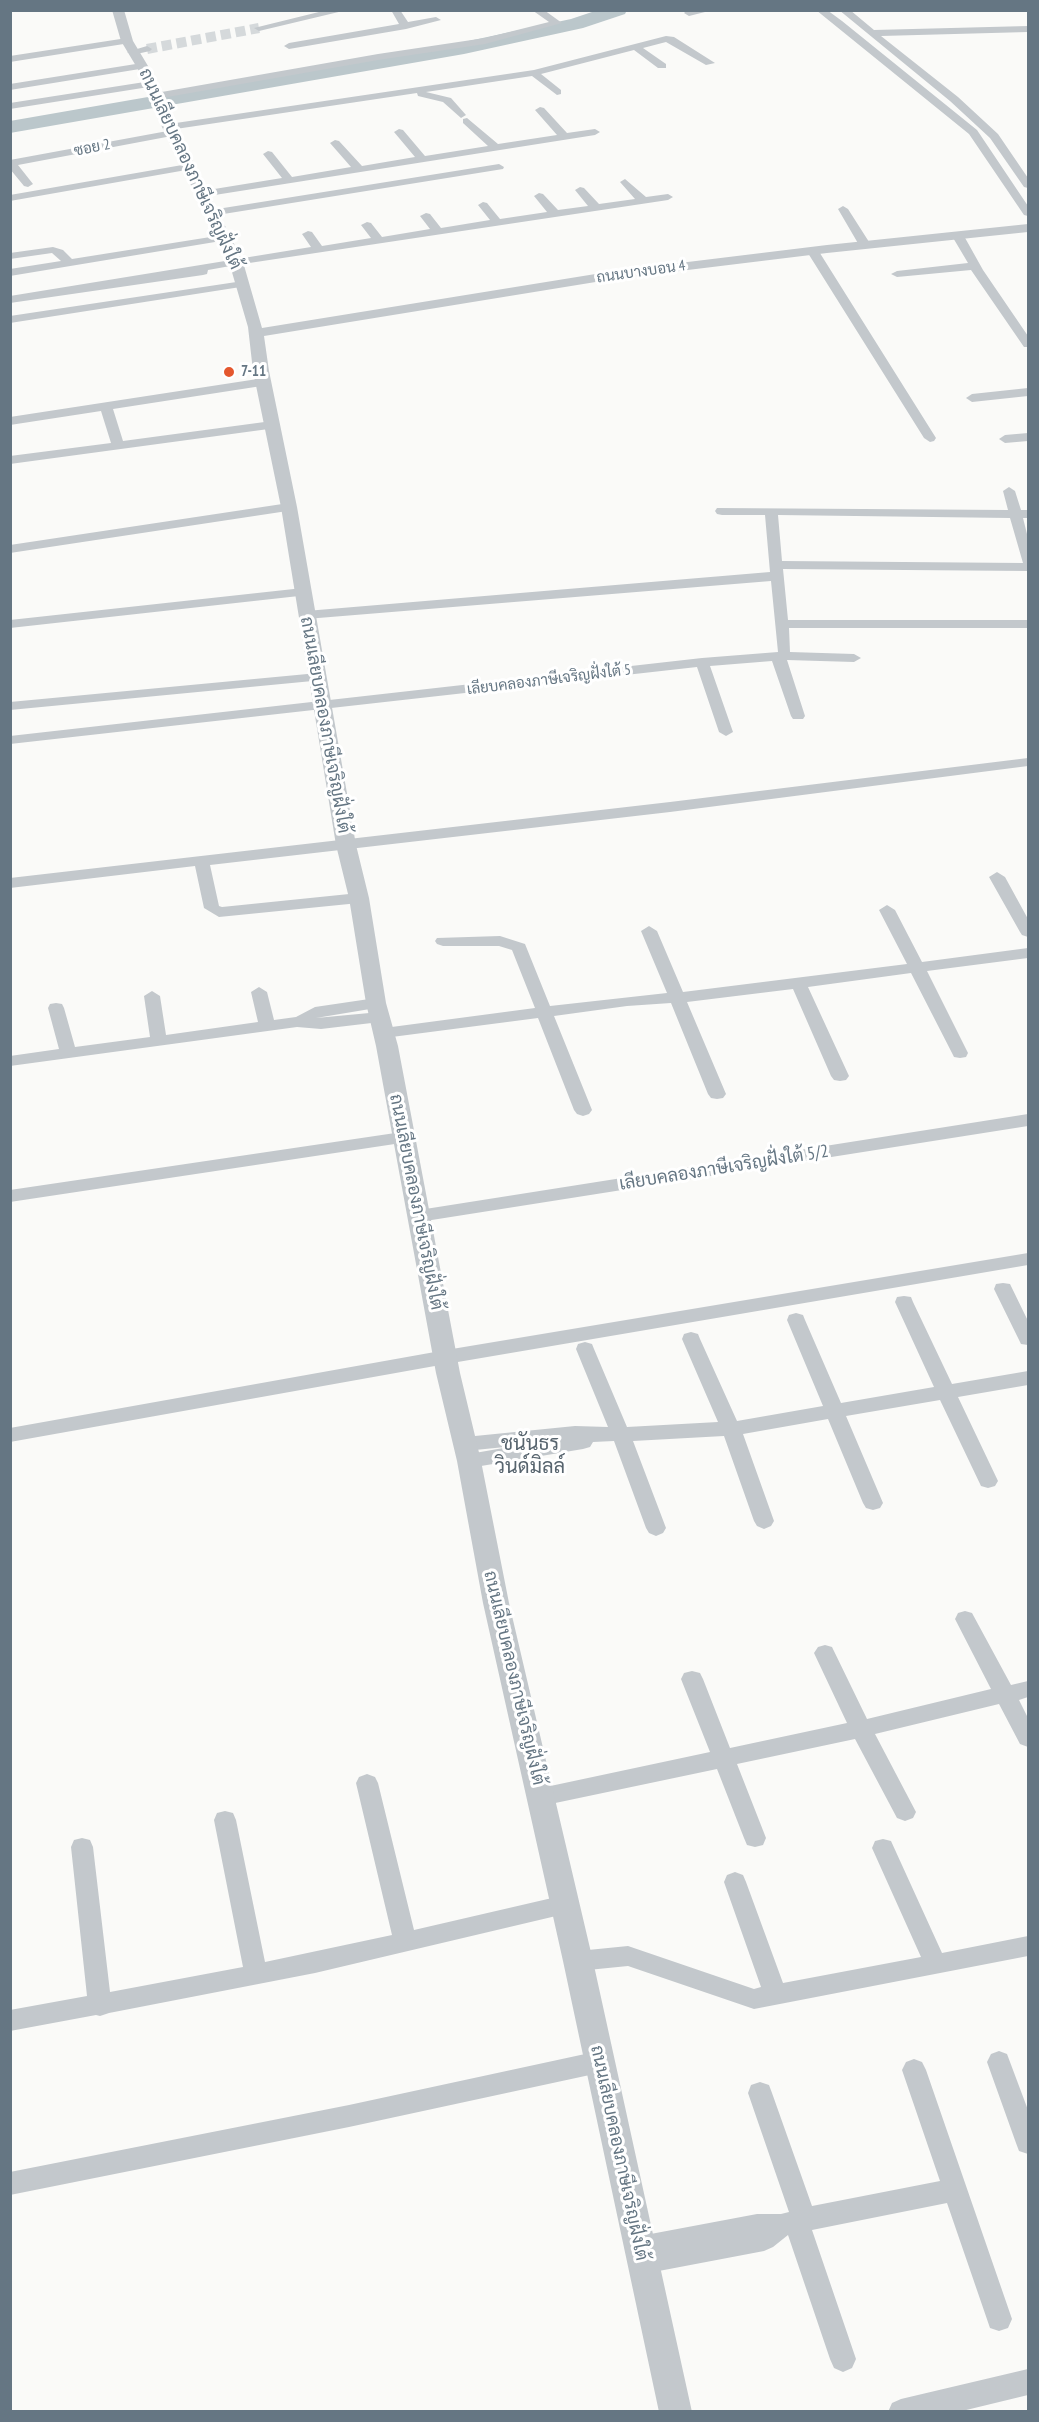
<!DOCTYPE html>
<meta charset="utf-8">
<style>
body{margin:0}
#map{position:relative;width:1039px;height:2422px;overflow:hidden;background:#fafaf8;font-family:"PT Sans Narrow",sans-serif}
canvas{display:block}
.frame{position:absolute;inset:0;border:12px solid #657683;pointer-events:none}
</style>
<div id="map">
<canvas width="1039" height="2422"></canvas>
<div class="frame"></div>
</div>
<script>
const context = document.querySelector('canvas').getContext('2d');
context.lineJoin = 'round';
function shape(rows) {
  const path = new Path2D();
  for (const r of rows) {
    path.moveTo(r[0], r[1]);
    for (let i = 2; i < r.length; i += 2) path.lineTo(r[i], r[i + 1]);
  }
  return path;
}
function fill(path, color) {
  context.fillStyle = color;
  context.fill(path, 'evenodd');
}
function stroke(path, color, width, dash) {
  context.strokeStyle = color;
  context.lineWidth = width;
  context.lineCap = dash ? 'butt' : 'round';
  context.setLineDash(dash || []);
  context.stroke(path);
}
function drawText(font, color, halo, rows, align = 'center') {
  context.font = font + ' "PT Sans Narrow",Sarabun,sans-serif';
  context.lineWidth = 6;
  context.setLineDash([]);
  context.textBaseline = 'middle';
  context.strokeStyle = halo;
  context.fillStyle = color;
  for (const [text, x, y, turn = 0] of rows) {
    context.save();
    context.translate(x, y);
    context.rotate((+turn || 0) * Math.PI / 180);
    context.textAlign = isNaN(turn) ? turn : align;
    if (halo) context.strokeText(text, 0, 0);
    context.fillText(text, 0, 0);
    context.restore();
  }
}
fill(shape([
 [598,10,627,10,625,14,583,28,464,54,10,133,10,121,464,42,571,19,598,10]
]), '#bbc7cb');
stroke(shape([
 [147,49,259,28]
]), '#d5d9db', 10, [10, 5]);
fill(shape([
 [327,10,347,10,259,31,254,28,327,10],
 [391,10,400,10,408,22,436,17,441,20,406,29,289,49,284,46,289,43,399,24,391,10],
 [532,10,544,10,562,23,485,44,378,60,156,99,151,96,156,93,378,54,485,38,549,22,532,10],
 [687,10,713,10,689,16,684,13,687,10],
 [816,10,827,10,842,21,977,130,1028,206,1028,216,1024,215,969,134,816,10],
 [839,10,850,10,874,30,1028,26,1028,32,881,36,958,97,998,134,1028,178,1028,188,1024,187,990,138,950,101,839,10],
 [666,36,674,37,715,63,706,65,666,42,643,48,666,64,666,68,658,68,634,50,541,74,561,90,561,94,557,95,532,76,426,92,451,98,466,115,461,118,443,102,418,96,417,93,169,130,164,127,169,124,534,70,666,36],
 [127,38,132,41,130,43,10,62,10,56,127,38],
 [147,46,152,49,150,51,132,55,127,52,147,46],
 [142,63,146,64,146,68,10,90,10,84,142,63],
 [151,81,156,84,155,86,10,109,10,103,151,81],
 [540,107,544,108,567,133,595,129,600,132,595,135,202,197,197,194,202,191,282,178,263,154,268,151,272,152,292,177,351,167,330,143,335,140,339,141,362,166,415,157,394,132,399,129,403,130,425,156,488,146,463,123,463,119,467,118,498,144,557,135,535,110,540,107],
 [173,130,178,133,177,135,18,165,33,184,28,187,24,186,10,169,10,160,173,130],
 [188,164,192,165,192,169,10,201,10,195,188,164],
 [499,164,504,167,503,169,211,216,205,213,211,210,499,164],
 [625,179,646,197,668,194,673,197,668,200,236,265,208,270,207,274,203,275,10,303,10,296,311,247,302,234,308,231,312,232,322,246,371,238,361,225,367,222,371,223,382,237,430,229,420,216,426,213,430,214,441,228,490,220,478,205,483,202,487,203,500,219,547,212,534,196,539,193,543,194,558,210,588,206,575,190,580,187,584,188,599,204,635,199,620,182,625,179],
 [843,206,848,209,871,245,869,247,865,248,859,245,838,209,843,206],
 [958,233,964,236,983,270,1028,336,1028,347,1024,347,971,270,897,277,891,274,897,271,968,263,952,236,958,233],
 [223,235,229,238,227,240,10,276,10,269,61,261,52,253,10,259,10,253,53,247,63,250,72,259,223,235],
 [812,247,818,250,936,438,934,441,930,442,924,438,806,250,812,247],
 [243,281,249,284,247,286,10,323,10,316,243,281],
 [264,378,270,382,268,385,113,409,123,441,272,421,276,422,278,425,276,428,10,464,10,456,111,443,101,411,10,425,10,417,264,378],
 [1028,388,1028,396,972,402,966,398,972,394,1028,388],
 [1028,433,1028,441,1005,443,999,439,1005,435,1028,433],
 [1009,487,1015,491,1021,510,1028,510,1028,518,1023,518,1028,538,1028,571,783,569,788,620,1028,620,1028,628,789,628,790,652,854,654,861,658,854,662,787,660,805,716,803,719,793,719,791,716,772,661,710,666,733,732,726,736,719,732,697,667,10,744,10,736,702,658,778,652,771,581,306,619,299,615,306,611,770,572,765,515,722,515,717,514,715,511,717,508,1008,510,1003,491,1009,487],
 [778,515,1010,518,1023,563,782,561,778,515],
 [289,503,294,504,296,507,294,510,10,553,10,545,289,503],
 [303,588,308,589,310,592,308,595,10,628,10,620,303,588],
 [318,673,323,674,325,677,323,680,10,710,10,702,318,673],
 [1028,758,1028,766,670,812,210,865,219,906,222,907,359,893,365,895,367,898,365,901,359,903,219,917,204,908,195,866,10,888,10,878,670,802,1028,758],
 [997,872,1005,877,1028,919,1028,937,1022,935,1020,932,989,877,997,872],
 [887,905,895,910,922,962,1028,948,1028,958,927,971,968,1053,966,1057,960,1058,954,1057,952,1053,911,973,808,987,849,1076,846,1080,840,1081,834,1080,831,1076,793,989,687,1002,726,1094,723,1098,717,1099,711,1098,708,1094,671,1003,627,1006,554,1016,592,1110,589,1114,583,1116,577,1114,574,1110,538,1018,384,1038,378,1037,376,1033,378,1029,384,1028,535,1008,512,950,499,946,443,946,437,944,435,941,437,938,500,936,525,944,550,1006,667,993,641,931,649,926,657,931,683,992,907,964,879,910,887,905],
 [259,987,267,992,274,1020,296,1017,315,1007,376,998,382,999,384,1003,382,1007,316,1018,380,1012,386,1013,388,1017,386,1021,380,1022,321,1029,297,1027,10,1066,10,1056,59,1049,48,1008,50,1004,56,1003,62,1004,64,1008,75,1047,150,1037,144,996,152,991,160,996,166,1035,258,1022,251,992,259,987],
 [1028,1114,1028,1126,419,1222,413,1220,410,1216,413,1212,419,1210,1028,1114],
 [402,1132,408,1134,411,1138,408,1142,10,1202,10,1190,402,1132],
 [1028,1253,1028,1265,446,1364,10,1442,10,1428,446,1350,1028,1253],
 [1003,1283,1010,1284,1028,1321,1028,1345,1021,1344,994,1289,996,1284,1003,1283],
 [904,1296,911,1297,913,1302,952,1384,1028,1371,1028,1385,958,1397,998,1481,995,1486,988,1488,981,1486,940,1400,846,1416,883,1503,880,1508,873,1510,866,1508,863,1503,828,1419,743,1434,774,1521,771,1526,764,1529,757,1526,754,1521,724,1436,633,1441,666,1528,663,1533,656,1536,649,1533,646,1528,614,1441,593,1442,590,1447,583,1449,469,1468,462,1466,459,1461,462,1456,469,1454,515,1446,465,1451,458,1449,455,1444,458,1439,465,1437,575,1426,608,1427,576,1349,578,1344,585,1342,592,1344,594,1349,627,1427,718,1422,682,1339,684,1334,691,1332,698,1334,700,1339,737,1421,823,1406,787,1320,789,1315,796,1313,803,1315,805,1320,841,1403,934,1387,895,1302,897,1297,904,1296],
 [965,1611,972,1613,1011,1685,1028,1681,1028,1697,1019,1700,1028,1718,1028,1747,1020,1744,999,1704,875,1734,916,1812,913,1818,905,1821,897,1818,855,1739,737,1764,766,1838,763,1845,755,1847,747,1845,744,1838,717,1769,541,1806,533,1803,530,1797,533,1791,541,1788,710,1752,681,1679,684,1673,692,1671,700,1673,703,1679,730,1748,847,1723,814,1653,818,1647,825,1645,832,1647,867,1719,991,1689,955,1619,958,1613,965,1611],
 [367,1774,375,1777,378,1783,414,1930,565,1895,573,1898,576,1905,573,1912,315,1973,109,2013,100,2016,96,2015,10,2031,10,2010,87,1996,71,1847,74,1840,82,1838,90,1840,93,1847,110,1992,243,1967,214,1820,217,1813,225,1811,233,1813,236,1820,265,1962,392,1935,356,1783,359,1777,367,1774],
 [883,1839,891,1841,942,1953,1028,1936,1028,1956,754,2009,628,1966,578,1971,570,1968,566,1961,570,1954,578,1951,628,1946,754,1989,761,1987,724,1882,727,1875,735,1872,743,1875,746,1882,783,1983,921,1957,872,1848,875,1841,883,1839],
 [599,2051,607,2054,611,2062,607,2070,599,2073,349,2127,10,2195,10,2172,349,2105,599,2051],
 [999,2051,1007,2054,1028,2110,1028,2154,1019,2151,1016,2143,987,2062,991,2054,999,2051],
 [914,2059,922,2062,926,2070,1012,2319,1008,2328,999,2331,990,2328,947,2203,812,2230,856,2359,852,2368,843,2372,834,2368,830,2359,788,2235,773,2247,764,2251,643,2274,634,2270,630,2262,633,2257,627,2248,631,2240,640,2236,757,2214,781,2214,789,2212,748,2093,751,2085,760,2082,769,2085,772,2093,812,2206,940,2181,902,2070,906,2062,914,2059],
 [1028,2369,1028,2395,958,2412,888,2412,892,2403,901,2399,1028,2369]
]), '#c3c8cc');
fill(shape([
 [112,10,124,10,133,41,151,71,176,127,243,262,262,328,614,271,827,245,1028,224,1028,232,827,253,614,279,264,336,269,371,297,507,356,845,369,898,386,1003,398,1046,460,1373,481,1461,509,1603,593,1961,692,2412,659,2412,563,1961,483,1603,457,1461,436,1373,376,1046,366,1003,349,898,336,845,281,507,253,371,248,327,229,262,162,127,139,71,121,41,112,10]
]), '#c3c8cc');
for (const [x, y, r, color] of [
 [229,372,6,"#e4572e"]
]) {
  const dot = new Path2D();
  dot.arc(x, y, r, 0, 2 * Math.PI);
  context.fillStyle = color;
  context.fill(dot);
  stroke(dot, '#fff', 2);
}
drawText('15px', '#657683', '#fff', [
 ["ซอย 2",92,148,-11],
 ["ถนนบางบอน 4",641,272,-8],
 ["เลียบคลองภาษีเจริญฝั่งใต้ 5",549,680,-7]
]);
drawText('bold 15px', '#657683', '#fff', [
 ["7-11",241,372]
], 'left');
drawText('18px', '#657683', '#fff', [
 ["ถนนเลียบคลองภาษีเจริญฝั่งใต้",190,169,65],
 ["ถนนเลียบคลองภาษีเจริญฝั่งใต้",325,725,80],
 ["เลียบคลองภาษีเจริญฝั่งใต้ 5/2",724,1168,-9],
 ["ถนนเลียบคลองภาษีเจริญฝั่งใต้",416,1202,79],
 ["ถนนเลียบคลองภาษีเจริญฝั่งใต้",514,1678,77],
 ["ถนนเลียบคลองภาษีเจริญฝั่งใต้",619,2153,78]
]);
drawText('20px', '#57646e', '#fff', [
 ["ชนันธร",530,1444],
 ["วินด์มิลล์",530,1467]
]);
</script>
